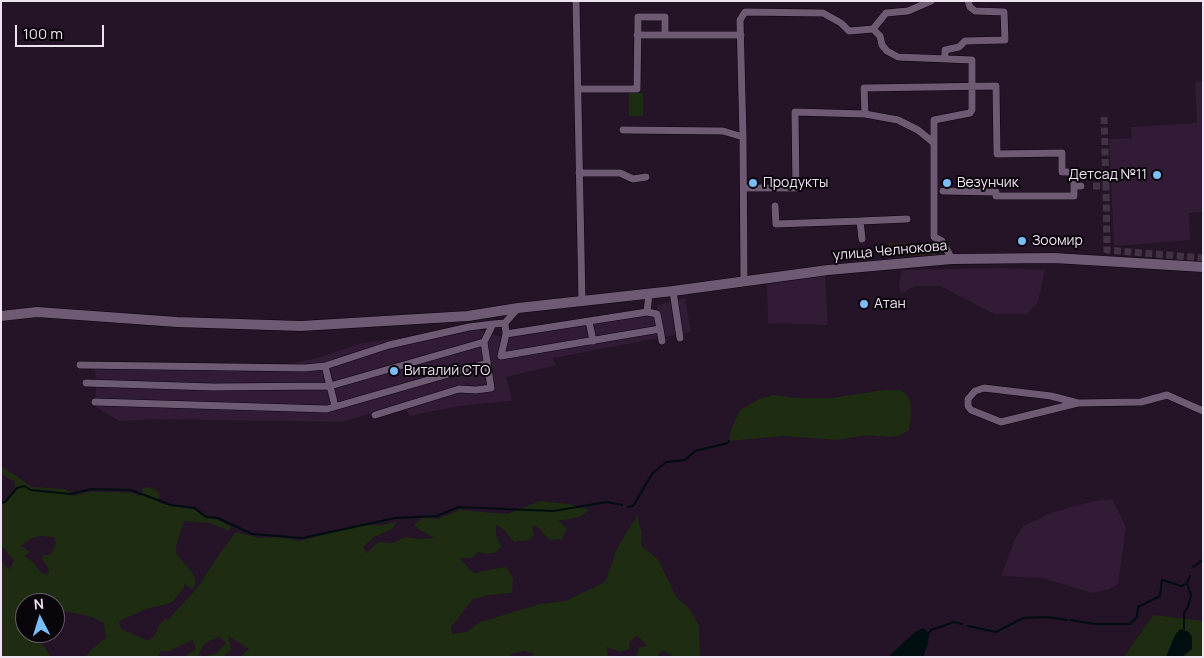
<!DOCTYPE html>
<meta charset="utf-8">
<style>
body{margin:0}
#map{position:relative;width:1204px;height:658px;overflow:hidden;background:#251328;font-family:Manrope,sans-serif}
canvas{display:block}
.frame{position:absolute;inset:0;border:2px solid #eee2f0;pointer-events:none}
.north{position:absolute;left:15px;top:593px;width:50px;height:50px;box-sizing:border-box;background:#0a040b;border:1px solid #655d67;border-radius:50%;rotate:355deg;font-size:14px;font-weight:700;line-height:20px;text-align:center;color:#eee2f0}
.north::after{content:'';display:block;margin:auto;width:18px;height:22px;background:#7abef8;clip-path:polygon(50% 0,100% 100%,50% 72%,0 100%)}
.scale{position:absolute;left:15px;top:25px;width:89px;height:22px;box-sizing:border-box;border:2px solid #eee2f0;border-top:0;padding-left:6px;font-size:15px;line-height:18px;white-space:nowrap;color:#eee2f0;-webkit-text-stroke:4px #0a040b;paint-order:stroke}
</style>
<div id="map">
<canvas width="1204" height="658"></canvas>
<div class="frame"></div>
<div class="north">N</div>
<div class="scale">100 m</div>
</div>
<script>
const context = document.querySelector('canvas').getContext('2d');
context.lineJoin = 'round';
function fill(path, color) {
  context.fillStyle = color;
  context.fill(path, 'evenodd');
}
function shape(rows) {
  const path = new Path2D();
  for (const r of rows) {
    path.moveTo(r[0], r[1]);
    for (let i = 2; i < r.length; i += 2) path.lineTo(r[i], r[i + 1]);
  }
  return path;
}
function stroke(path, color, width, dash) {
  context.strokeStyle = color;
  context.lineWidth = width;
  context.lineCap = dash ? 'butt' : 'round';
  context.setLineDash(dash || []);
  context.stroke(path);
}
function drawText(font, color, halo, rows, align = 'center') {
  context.font = font + ' Manrope,sans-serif';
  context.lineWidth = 4;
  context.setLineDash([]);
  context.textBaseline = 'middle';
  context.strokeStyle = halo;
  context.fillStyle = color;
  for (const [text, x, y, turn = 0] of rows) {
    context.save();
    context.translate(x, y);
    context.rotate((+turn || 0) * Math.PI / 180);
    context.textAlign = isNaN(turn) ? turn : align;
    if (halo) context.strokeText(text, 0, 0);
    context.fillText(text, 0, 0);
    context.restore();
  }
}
fill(shape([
 [888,243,930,243,931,246,935,246,937,255,904,256,904,249,888,249]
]), '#2e1d16');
fill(shape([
 [1203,81,1203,212,1189,213,1190,240,1114,246,1109,139,1132,138,1131,127,1197,123,1195,82],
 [998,268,1045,270,1038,302,1027,314,994,314,940,286,915,286,901,294,899,286,902,270],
 [825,276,828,325,768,323,767,284],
 [685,298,691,332,553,358,556,365,506,377,512,401,459,406,409,416,404,403,342,422,159,419,119,421,96,407,95,364,263,368,314,359,362,343,473,328,504,338,656,312,658,305],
 [1112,499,1126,527,1118,584,1109,589,1092,593,1043,578,1001,576,1015,539,1023,526,1054,512,1094,501]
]), '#311b35');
fill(shape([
 [629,93,643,93,643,116,629,116],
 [884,390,900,390,906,394,910,401,911,414,909,430,899,436,888,437,869,435,836,440,783,436,729,441,731,430,740,410,759,399,773,395,796,398,832,398],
 [1,466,32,487,65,489,74,496,87,492,111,492,132,493,140,496,143,488,150,487,159,492,160,503,175,507,193,509,206,518,216,519,230,526,231,528,229,531,210,523,184,521,176,546,177,555,192,572,196,582,193,589,185,585,184,582,184,588,171,603,146,609,119,621,121,629,146,640,149,640,155,635,159,625,166,618,168,620,198,587,220,553,236,532,259,538,277,537,299,541,358,526,380,525,397,522,392,529,374,537,363,547,367,553,378,542,393,543,405,537,419,539,435,538,420,530,414,525,422,518,438,519,460,510,507,514,540,501,569,504,590,510,579,517,558,521,567,528,562,539,549,540,539,528,532,525,534,535,529,540,514,542,503,529,496,525,496,534,501,547,495,553,485,554,479,552,472,558,464,558,460,559,470,570,475,573,493,569,506,567,513,578,512,593,489,595,473,599,451,627,452,634,466,632,480,622,540,604,566,601,605,582,618,546,637,516,642,533,641,546,658,559,676,597,688,607,699,625,700,657,673,657,663,650,658,654,660,657,636,657,639,647,647,646,637,635,629,643,630,649,620,652,607,647,608,657,531,657,534,653,523,651,511,654,511,657,240,657,249,649,229,636,231,650,223,657,204,656,216,654,226,643,219,637,205,643,197,657,184,657,196,649,193,640,169,651,161,651,157,657,85,657,94,647,106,638,104,623,92,617,55,609,55,603,25,603,25,633,35,633,51,657,1,657,1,560,6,567,10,569,14,560,8,554,6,550,1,547,1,502,8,498,14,490,15,482,1,474],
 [39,536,54,537,56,543,52,552,49,555,44,555,41,558,48,567,49,572,45,575,40,571,33,562,25,556,30,552,21,546,30,539],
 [1153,615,1203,621,1203,657,1124,657]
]), '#1e2c11');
fill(shape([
 [923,628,929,633,928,643,923,657,888,657,914,633],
 [1180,629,1189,632,1192,637,1192,649,1182,657,1166,657,1175,635]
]), '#000e10');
stroke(shape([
 [1,503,5,502,17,488,24,486,31,490,71,494,91,489,131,490,171,505,195,508,206,517,218,518,252,534,303,538,395,518,437,516,459,507,553,511,607,502,622,505],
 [628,507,633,506,652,474,666,462,685,460,695,451,728,443,729,441],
 [1193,567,1203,560],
 [1070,620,1096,624,1130,624,1137,617,1138,607,1160,596,1162,580,1182,586,1187,583,1190,576],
 [968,626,996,632,1023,618,1047,617,1067,620],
 [1184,629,1184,613,1188,607,1191,595,1187,583],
 [929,633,931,630,954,622,962,624]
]), '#000e10', 2);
stroke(shape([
 [1104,117,1106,186],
 [1093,186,1106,186,1107,250,1203,258]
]), '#433246', 7, [7, 3.5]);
const street = shape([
 [576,1,582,302],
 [873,29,880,36,882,45,887,51,898,57,972,60,972,110,970,113,934,120,934,143],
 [637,35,741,35],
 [945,59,945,50,959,47,965,41,1005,40,1004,12,975,11,970,7,968,1],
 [578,89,637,89,638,17,665,17,665,35],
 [865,114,864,88,996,86,997,154,1062,153,1062,172,1074,172,1074,186,1081,186],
 [623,130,723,131,743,137],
 [579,173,620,173,633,179,646,177],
 [744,188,796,188,795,112,865,114,898,120,918,130,934,143,934,237,942,241,952,259],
 [943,191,996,192,996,196,1074,196,1074,186],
 [775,206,776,224,860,221,862,239],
 [860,221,907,219],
 [744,280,743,137,740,20,745,12,823,13,841,23,849,31,873,29,886,13,908,11,931,1],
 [673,291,680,338],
 [647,312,649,294],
 [589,321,593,341],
 [505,323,506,334,501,356,660,329,657,314,647,312,506,334],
 [660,329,662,341],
 [80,365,305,368,325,366],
 [86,383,213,387,330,386,484,342],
 [95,402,327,409,487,363],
 [1078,403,1051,396,984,388,975,391,968,399,968,406,971,410,1001,422,1078,403,1141,402,1167,395,1203,411],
 [335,406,325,366,389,345,469,327,493,324],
 [375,415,459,389,476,390,491,388,484,342,493,324,505,323,518,308]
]);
const secondary = shape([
 [1,316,37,312,177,322,301,326,468,316,518,308,673,291,828,270,952,259,1054,258,1203,267]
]);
stroke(street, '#0d0110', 8);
stroke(secondary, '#0d0110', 11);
stroke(street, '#6f5a73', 7);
stroke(secondary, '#6f5a73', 10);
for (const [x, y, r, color] of [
 [1157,175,5,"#7abef8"],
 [753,183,5,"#7abef8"],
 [947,183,5,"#7abef8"],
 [1022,241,5,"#7abef8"],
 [864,304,5,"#7abef8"],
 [394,371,5,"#7abef8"]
]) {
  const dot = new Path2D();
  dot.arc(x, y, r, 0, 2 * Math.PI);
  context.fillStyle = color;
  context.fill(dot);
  stroke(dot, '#0a040b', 2);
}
drawText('14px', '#eee2f0', '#0a040b', [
 ["Детсад №11",1147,175,"right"],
 ["Продукты",763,183],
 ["Везунчик",957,183],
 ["Зоомир",1032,241],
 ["Атан",874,304],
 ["Виталий СТО",404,371]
], 'left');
drawText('14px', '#eee2f0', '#0a040b', [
 ["улица Челнокова",890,251,-5]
]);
</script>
